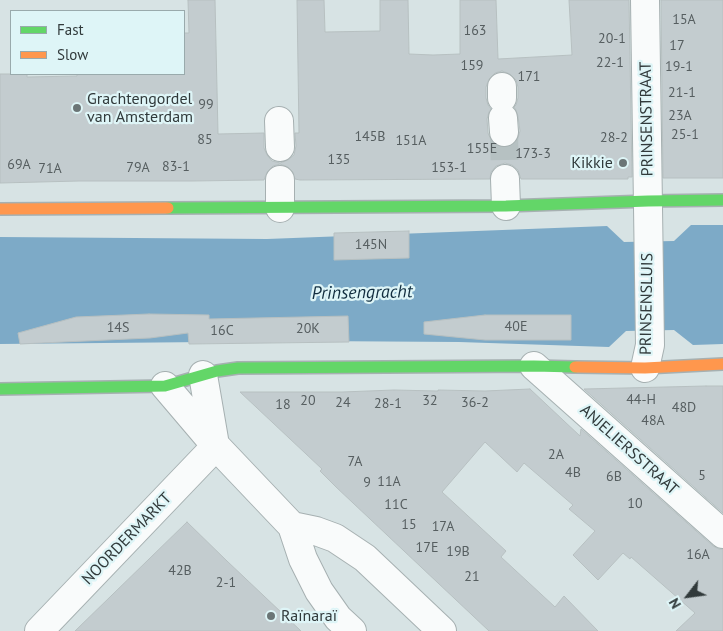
<!DOCTYPE html>
<meta charset="utf-8">
<style>
body{margin:0}
#map{position:relative;width:723px;height:631px;overflow:hidden;background:#d7e3e4;font-family:"PT Sans",sans-serif}
canvas{display:block}
.legend{position:absolute;left:10px;top:10px;width:175px;height:65px;box-sizing:border-box;background:#def5f7;border:1px solid #99aaac;margin:0;padding:6px 9px;list-style:none;font-size:15px;color:#313a3b}
.legend li{display:flex;align-items:center;gap:10px;height:25px}
.legend b{width:25px;border:1px solid #99aaac}
.north{position:absolute;left:663px;top:571px;width:50px;height:50px;-webkit-text-stroke:4px #def5f7;paint-order:stroke;rotate:240deg;font-size:14px;font-weight:700;line-height:20px;text-align:center;color:#313a3b}
.north::after{content:'';display:block;margin:auto;width:18px;height:22px;background:#313a3b;clip-path:polygon(50% 0,100% 100%,50% 72%,0 100%)}
</style>
<div id="map">
<canvas width="723" height="631"></canvas>
<ul class="legend">
<li><b style="height:6px;background:#63d668"></b>Fast</li>
<li><b style="height:6px;background:#ff974d"></b>Slow</li>
</ul>
<div class="north">N</div>
</div>
<script>
const context = document.querySelector('canvas').getContext('2d');
context.lineJoin = 'round';
function fill(path, color) {
  context.fillStyle = color;
  context.fill(path, 'evenodd');
}
function shape(rows) {
  const path = new Path2D();
  for (const r of rows) {
    path.moveTo(r[0], r[1]);
    for (let i = 2; i < r.length; i += 2) path.lineTo(r[i], r[i + 1]);
  }
  return path;
}
function stroke(path, color, width, dash) {
  context.strokeStyle = color;
  context.lineWidth = width;
  context.lineCap = dash ? 'butt' : 'round';
  context.setLineDash(dash || []);
  context.stroke(path);
}
function drawText(font, color, halo, rows, align = 'center') {
  context.font = font + ' "PT Sans",sans-serif';
  context.lineWidth = 4.5;
  context.setLineDash([]);
  context.textBaseline = 'middle';
  context.strokeStyle = halo;
  context.fillStyle = color;
  for (const [text, x, y, turn = 0] of rows) {
    context.save();
    context.translate(x, y);
    context.rotate((+turn || 0) * Math.PI / 180);
    context.textAlign = isNaN(turn) ? turn : align;
    if (halo) context.strokeText(text, 0, 0);
    context.fillText(text, 0, 0);
    context.restore();
  }
}
fill(shape([
 [691,225,723,225,723,344,693,345,674,330,626,331,609,347,459,342,311,341,0,344,0,237,267,239,607,226,624,242,674,241]
]), '#7daac7');
const building = shape([
 [188,0,215,0,218,134,264,133,264,148,267,155,272,161,280,163,288,160,294,155,296,146,295,133,299,133,297,0,324,0,325,32,380,31,380,0,408,0,409,54,433,55,460,54,460,0,496,0,498,59,572,55,569,0,629,0,632,177,628,177,628,179,521,179,518,170,512,165,505,163,496,166,491,172,490,179,300,180,295,179,293,172,288,167,280,164,273,166,267,172,264,180,192,181,79,181,0,183,0,74,27,74,27,77,77,76,77,74,184,74,184,33,189,33,188,0],
 [502,71,510,74,516,80,518,87,518,98,516,105,514,107,516,110,518,116,520,131,518,138,513,145,505,148,497,146,491,140,488,133,487,119,489,112,491,109,488,105,486,98,486,87,489,79,495,73,502,71],
 [661,0,723,0,723,178,663,178,661,0],
 [409,231,409,258,334,260,334,233,409,231],
 [149,314,209,315,209,319,348,316,349,342,189,344,188,333,150,338,20,344,18,333,76,317,149,314],
 [485,315,571,315,571,340,485,340,424,334,424,322,485,315],
 [706,386,723,386,723,513,584,389,706,386],
 [530,389,580,436,581,429,713,546,719,549,723,549,723,631,676,631,695,613,631,557,630,559,623,553,598,580,573,555,595,531,569,509,573,505,524,463,517,472,485,442,442,492,506,551,501,557,555,607,564,596,598,631,489,631,336,487,320,471,322,469,240,392,342,392,394,390,438,391,438,390,485,391,530,389],
 [187,522,227,561,301,631,75,631,149,559,187,522]
]);
fill(building, '#c3cccf');
stroke(building, '#b7c0c1', 1);
stroke(shape([
 [504,132,505,179]
]), '#b6c1c2', 28, [28, 14]);
const street = shape([
 [502,87,502,98],
 [503,118,504,132],
 [279,121,280,147],
 [505,179,506,206],
 [280,180,280,208],
 [534,366,723,534],
 [645,368,650,345,645,0],
 [203,375,215,445],
 [165,386,216,446,292,526,303,559,319,591,338,618,352,631],
 [292,526,316,531,335,538,365,558,442,631],
 [39,631,216,446]
]);
const fast = shape([
 [168,208,506,206,648,201,723,200],
 [0,389,165,386,217,371,238,368,534,366,575,367]
]);
const slow = shape([
 [0,209,168,208],
 [575,367,645,368,723,364]
]);
stroke(street, '#a6b0b1', 30);
stroke(fast, '#a6b0b1', 14);
stroke(slow, '#a6b0b1', 14);
stroke(street, '#f9fbfb', 28);
stroke(fast, '#63d668', 11);
stroke(slow, '#ff974d', 11);
for (const [x, y, r, color] of [
 [77,108,5,"#6b7576"],
 [623,163,5,"#6b7576"],
 [271,616,5,"#6b7576"]
]) {
  const dot = new Path2D();
  dot.arc(x, y, r, 0, 2 * Math.PI);
  context.fillStyle = color;
  context.fill(dot);
  stroke(dot, '#def5f7', 2);
}
drawText('14px', '#565e60', null, [
 ["15A",684,20],
 ["163",475,31],
 ["20-1",612,39],
 ["17",677,46],
 ["22-1",610,63],
 ["159",472,66],
 ["19-1",679,67],
 ["171",529,77],
 ["21-1",682,93],
 ["99",206,105],
 ["23A",680,116],
 ["25-1",685,135],
 ["145B",370,137],
 ["28-2",614,138],
 ["85",205,140],
 ["151A",411,141],
 ["155E",482,149],
 ["173-3",533,154],
 ["135",339,160],
 ["69A",19,165],
 ["83-1",176,167],
 ["79A",138,168],
 ["153-1",449,168],
 ["71A",50,169],
 ["145N",371,245],
 ["40E",516,327],
 ["14S",118,328],
 ["20K",308,329],
 ["16C",222,331],
 ["44-H",641,400],
 ["20",308,401],
 ["32",430,401],
 ["24",343,403],
 ["36-2",475,403],
 ["28-1",388,404],
 ["18",283,405],
 ["48D",684,408],
 ["48A",653,421],
 ["2A",556,455],
 ["7A",355,462],
 ["4B",573,473],
 ["5",702,476],
 ["6B",614,477],
 ["11A",389,482],
 ["9",367,483],
 ["10",635,504],
 ["11C",396,505],
 ["15",409,525],
 ["17A",443,527],
 ["17E",427,548],
 ["19B",458,552],
 ["16A",698,555],
 ["42B",180,571],
 ["21",472,577],
 ["2-1",226,583]
]);
drawText('16px', '#313a3b', '#def5f7', [
 ["Grachtengordel",87,99],
 ["van Amsterdam",87,117],
 ["Kikkie",613,163,"right"],
 ["Raïnaraï",281,616]
], 'left');
drawText('16px', '#313a3b', '#def5f7', [
 ["PRINSENSTRAAT",647,119,-91],
 ["PRINSENSLUIS",647,304,-89],
 ["ANJELIERSSTRAAT",629,450,42],
 ["NOORDERMARKT",127,539,-46]
]);
drawText('italic 18px', '#112d3f', '#def5f7', [
 ["Prinsengracht",362,293,-1]
]);
</script>
